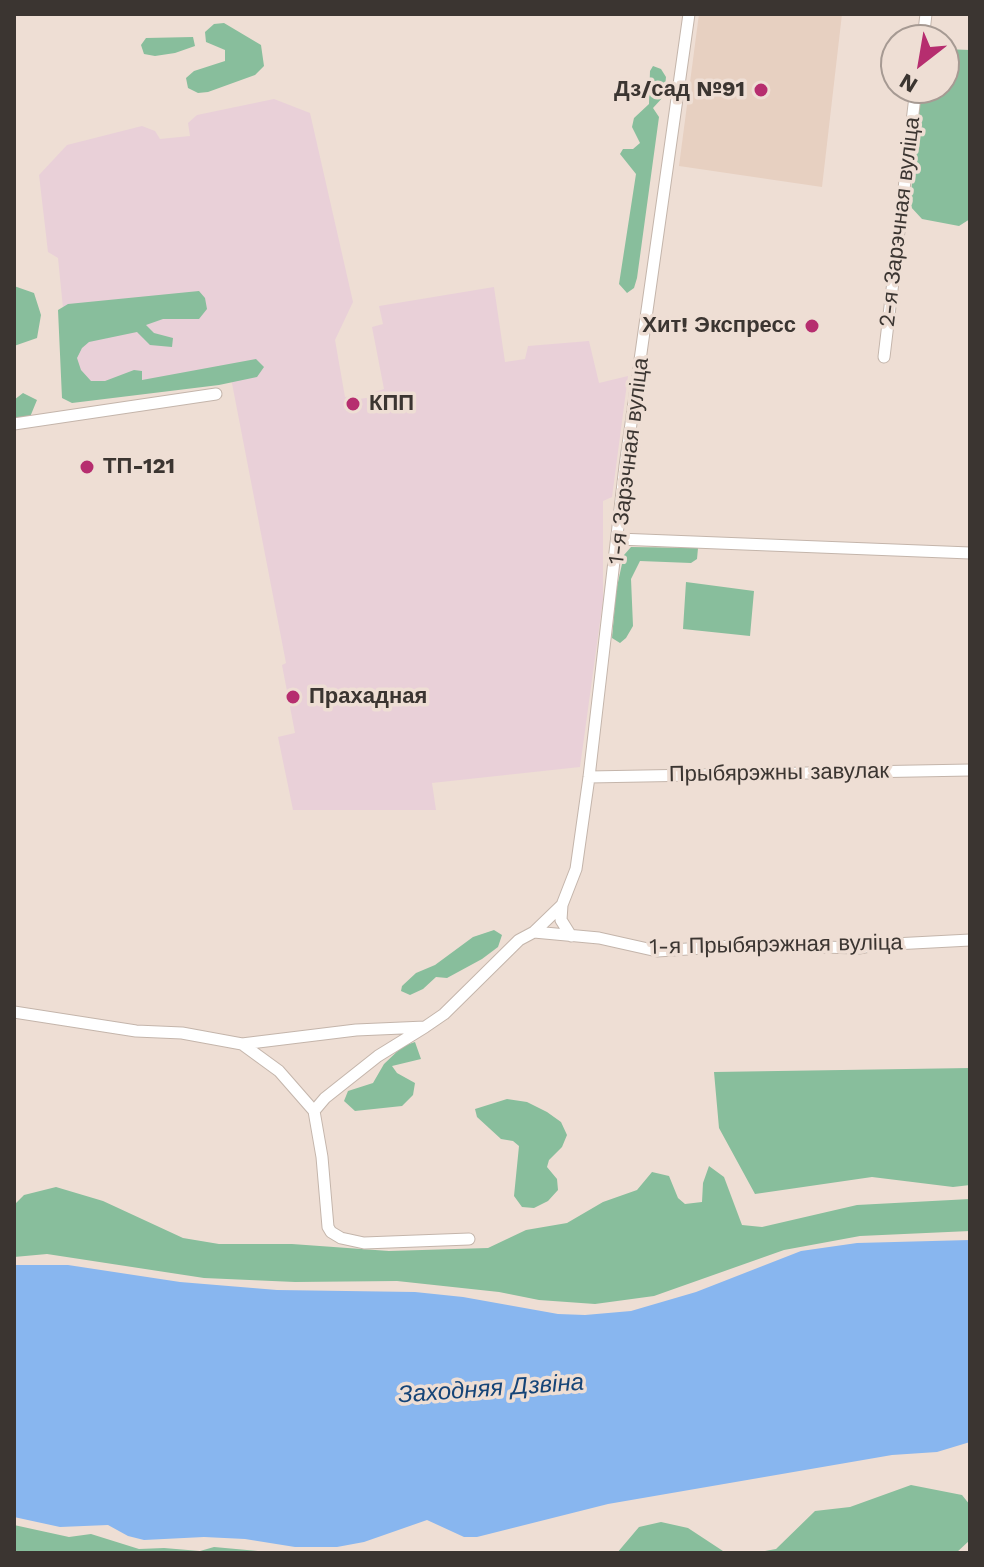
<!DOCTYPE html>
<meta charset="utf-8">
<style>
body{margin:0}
#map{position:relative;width:984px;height:1567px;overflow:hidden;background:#eeded4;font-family:"Work Sans",sans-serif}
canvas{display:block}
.frame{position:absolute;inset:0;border:16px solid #3b3531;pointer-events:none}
.north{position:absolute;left:880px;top:24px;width:80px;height:80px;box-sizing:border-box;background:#eeded4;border:2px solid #a69a93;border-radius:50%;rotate:211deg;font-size:22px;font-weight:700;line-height:32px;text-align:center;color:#3b3531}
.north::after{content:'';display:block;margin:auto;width:28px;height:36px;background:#b62e6f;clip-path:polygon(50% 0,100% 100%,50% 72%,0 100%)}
</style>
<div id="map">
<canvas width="984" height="1567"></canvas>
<div class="frame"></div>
<div class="north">N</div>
</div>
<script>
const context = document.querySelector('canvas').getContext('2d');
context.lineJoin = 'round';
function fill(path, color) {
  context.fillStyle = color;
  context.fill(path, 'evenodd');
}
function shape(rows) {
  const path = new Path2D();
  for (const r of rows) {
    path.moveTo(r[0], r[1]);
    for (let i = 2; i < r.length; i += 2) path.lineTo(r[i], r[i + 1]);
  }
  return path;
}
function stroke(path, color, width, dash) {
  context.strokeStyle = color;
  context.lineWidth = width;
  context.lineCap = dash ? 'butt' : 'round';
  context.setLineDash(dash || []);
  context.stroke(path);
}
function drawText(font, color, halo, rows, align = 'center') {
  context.font = font + ' "Work Sans",sans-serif';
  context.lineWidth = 7;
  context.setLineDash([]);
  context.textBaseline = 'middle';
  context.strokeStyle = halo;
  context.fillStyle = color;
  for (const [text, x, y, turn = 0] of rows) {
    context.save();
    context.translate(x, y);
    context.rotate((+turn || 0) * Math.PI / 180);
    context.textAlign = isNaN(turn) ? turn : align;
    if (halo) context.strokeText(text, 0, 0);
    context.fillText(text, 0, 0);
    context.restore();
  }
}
fill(shape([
 [274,99,310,113,353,302,335,340,345,397,358,395,359,399,372,397,372,393,384,389,372,327,383,324,379,306,494,287,505,362,525,359,528,346,589,341,599,383,628,376,612,497,603,501,603,600,580,767,432,783,436,810,293,810,278,737,295,733,282,665,286,663,230,373,72,398,58,258,48,252,39,175,67,145,142,126,155,131,160,139,190,136,188,123,197,115]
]), '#e9d0d8');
fill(shape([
 [699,14,842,14,822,187,679,166]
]), '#e7d0c1');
fill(shape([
 [224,23,261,45,264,66,255,75,208,92,198,93,188,88,186,78,194,71,225,61,225,50,206,42,205,32,214,24],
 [193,37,195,46,175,53,155,56,144,54,141,45,146,38],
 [944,49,970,50,970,219,959,226,922,219,910,206,920,88,944,88],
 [653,66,661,69,666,77,664,96,653,108,659,117,637,278,634,288,627,293,619,284,636,174,620,154,623,149,633,149,640,143,632,127,634,118,649,104,650,71],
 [14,286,34,293,41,315,37,338,14,346],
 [199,291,205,298,207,309,199,319,163,319,146,325,154,333,173,338,172,347,150,345,137,332,89,342,82,348,77,358,81,370,91,381,105,381,134,370,142,371,142,380,256,359,264,367,257,377,219,385,72,403,62,398,58,310,68,304],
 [23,393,37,400,30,417,14,420,14,400],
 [631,547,698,548,697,559,691,563,640,561,631,579,633,626,626,638,620,643,612,638,616,591,624,555],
 [686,582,754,591,750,636,683,629],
 [494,930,502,935,498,947,482,959,447,978,436,977,423,989,410,995,401,991,402,986,416,973,435,965,473,937],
 [415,1042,421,1059,392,1066,397,1073,415,1083,413,1095,402,1106,355,1111,344,1101,348,1091,373,1083,384,1064,403,1046],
 [970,1068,970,1185,953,1187,872,1177,755,1194,719,1128,714,1072],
 [507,1099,527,1102,547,1112,561,1122,567,1135,562,1147,549,1160,547,1167,557,1179,558,1190,548,1201,534,1208,522,1207,514,1196,519,1146,513,1141,501,1139,477,1117,475,1109],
 [709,1166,724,1177,742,1225,762,1227,857,1205,970,1199,970,1231,860,1236,784,1250,654,1296,595,1304,539,1300,499,1292,397,1281,295,1282,204,1278,47,1254,14,1257,14,1205,24,1195,56,1187,103,1201,183,1238,219,1244,292,1244,389,1251,488,1248,526,1230,567,1223,603,1202,637,1190,652,1172,669,1176,678,1198,685,1204,702,1202,703,1183],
 [911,1485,962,1495,970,1505,970,1540,956,1553,754,1553,776,1549,815,1511,850,1507],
 [661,1522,688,1528,726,1553,617,1553,639,1527],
 [14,1525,69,1537,91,1534,139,1549,164,1548,200,1551,214,1547,280,1553,14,1553]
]), '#88be9c');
fill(shape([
 [970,1240,970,1442,937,1452,892,1455,608,1504,477,1537,464,1537,427,1520,364,1542,337,1547,295,1547,245,1539,204,1537,144,1540,128,1536,108,1525,60,1527,14,1517,14,1265,68,1265,180,1282,277,1290,415,1292,463,1297,558,1314,585,1315,631,1311,696,1292,801,1251,857,1243]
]), '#88b6ef');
const minor = shape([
 [923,40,926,14],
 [884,357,916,88],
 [14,424,216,394],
 [618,539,970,553],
 [589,777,970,770],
 [562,905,561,920,571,936],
 [534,932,599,938,657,951,749,945,859,948,875,945,970,940],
 [14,1012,136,1031,182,1033,242,1044,356,1030,425,1027,444,1014,519,940,534,932,562,905,576,869,589,777,625,466,689,14],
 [425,1027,378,1056,325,1098,314,1111,322,1157,328,1227,331,1232,341,1238,364,1243,469,1239],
 [242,1044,279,1071,314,1111]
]);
stroke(minor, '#c4b5ab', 13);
stroke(minor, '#fff', 11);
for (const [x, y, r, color] of [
 [761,90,8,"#b62e6f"],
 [812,326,8,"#b62e6f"],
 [353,404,8,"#b62e6f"],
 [87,467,8,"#b62e6f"],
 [293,697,8,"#b62e6f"]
]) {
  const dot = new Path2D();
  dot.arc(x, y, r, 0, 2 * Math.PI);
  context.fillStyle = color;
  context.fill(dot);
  stroke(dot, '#eeded4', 3);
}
drawText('bold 22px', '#3b3531', '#eeded4', [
 ["Дз/сад №91",745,90,"right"],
 ["Хит! Экспресс",796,326,"right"],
 ["КПП",369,404],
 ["ТП-121",103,467],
 ["Прахадная",309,697]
], 'left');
drawText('22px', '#3b3531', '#eeded4', [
 ["2-я Зарэчная вуліца",900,222,-83],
 ["1-я Зарэчная вуліца",629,461,-83],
 ["Прыбярэжны завулак",779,773,-1],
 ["1-я Прыбярэжная вуліца",776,945,-1]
]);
drawText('italic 24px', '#154477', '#eeded4', [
 ["Заходняя Дзвіна",491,1389,-4]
]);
</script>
